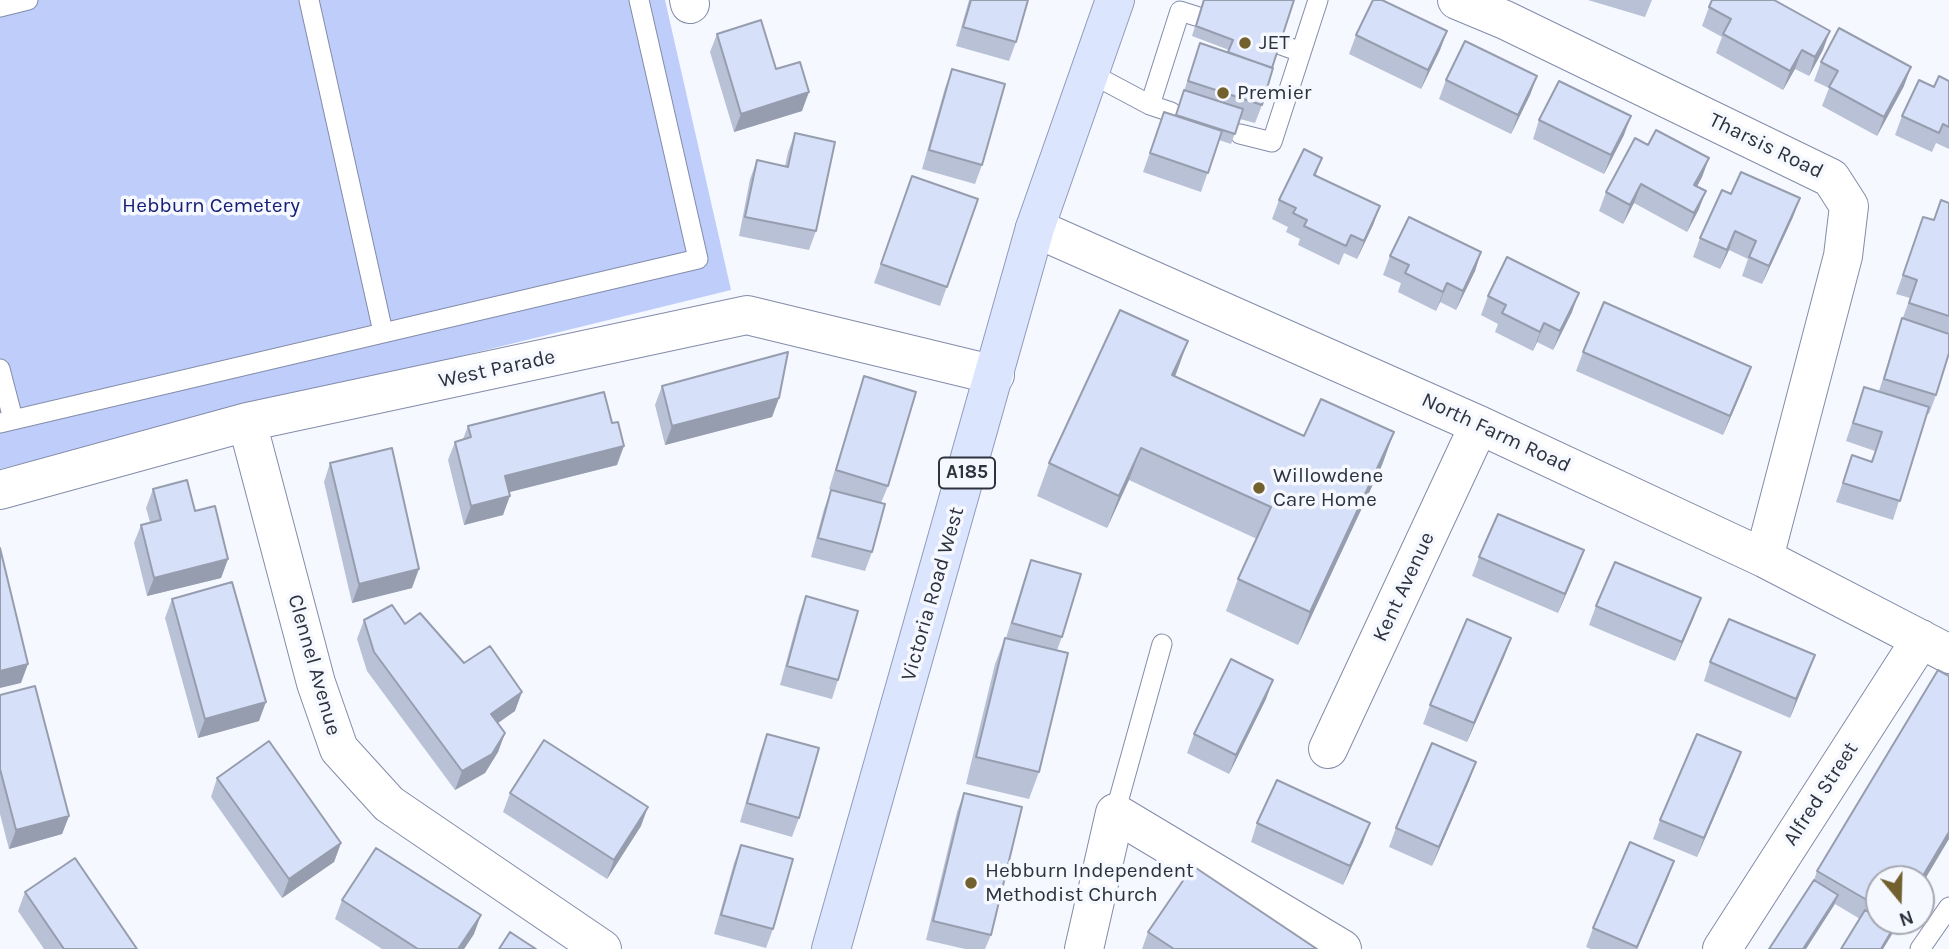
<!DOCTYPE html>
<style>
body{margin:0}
#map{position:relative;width:1949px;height:949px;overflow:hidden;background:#f6f8ff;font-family:Karla,sans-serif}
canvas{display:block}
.north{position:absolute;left:1865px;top:865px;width:70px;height:70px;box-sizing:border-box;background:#f6f8ff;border:2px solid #a6a9b2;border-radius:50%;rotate:161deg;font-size:19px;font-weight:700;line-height:28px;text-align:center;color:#2d323e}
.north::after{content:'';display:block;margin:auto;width:24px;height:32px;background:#72612f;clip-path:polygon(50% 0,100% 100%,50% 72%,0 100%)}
</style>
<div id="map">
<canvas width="1949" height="949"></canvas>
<div class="north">N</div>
</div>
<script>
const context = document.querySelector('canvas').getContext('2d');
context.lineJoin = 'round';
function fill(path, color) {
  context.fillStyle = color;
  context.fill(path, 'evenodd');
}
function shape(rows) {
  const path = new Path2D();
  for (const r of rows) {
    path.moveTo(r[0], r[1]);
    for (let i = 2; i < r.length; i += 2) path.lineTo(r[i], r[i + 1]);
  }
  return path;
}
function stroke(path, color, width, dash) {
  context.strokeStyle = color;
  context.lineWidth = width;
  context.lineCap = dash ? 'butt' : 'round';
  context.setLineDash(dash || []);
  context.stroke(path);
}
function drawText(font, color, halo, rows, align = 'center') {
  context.font = font + ' Karla,sans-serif';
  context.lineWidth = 7;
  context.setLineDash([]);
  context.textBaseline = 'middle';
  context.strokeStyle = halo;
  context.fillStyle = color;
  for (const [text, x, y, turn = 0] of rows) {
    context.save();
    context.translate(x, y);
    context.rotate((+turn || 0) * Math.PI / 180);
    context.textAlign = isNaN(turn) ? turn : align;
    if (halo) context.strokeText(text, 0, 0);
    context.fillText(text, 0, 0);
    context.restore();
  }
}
fill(shape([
 [0,0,665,0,731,290,0,469]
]), '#becdfa');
const lane = shape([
 [309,0,383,332],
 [0,7,28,0],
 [1256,36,1301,52],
 [1090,73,1150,105,1171,112],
 [1150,105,1180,11,1221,24],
 [1240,134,1272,142,1318,0],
 [0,369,13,419],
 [0,423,698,259,639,0],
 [1115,813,1162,644],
 [1920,949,1949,907]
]);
const street = shape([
 [689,0,690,4],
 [1457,0,1505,20,1831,178,1849,206,1843,256,1764,558],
 [1035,228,1479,425,1764,558,1949,654],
 [247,422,316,683,339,749,389,804,602,949],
 [0,490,247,422,747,315,995,375],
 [1328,749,1479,425],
 [1084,949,1115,813,1342,949],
 [1722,949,1921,639]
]);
const primary = shape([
 [831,949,1035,228,1115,0]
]);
stroke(lane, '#838ca9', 21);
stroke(street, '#838ca9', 40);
stroke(primary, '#909bbb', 40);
stroke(lane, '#fff', 19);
stroke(street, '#fff', 38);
stroke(primary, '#dce5fe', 38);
fill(shape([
 [969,0,1028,0,1016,42,1009,61,956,46],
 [1203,0,1272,68,1262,105,1255,123,1240,119,1231,144,1219,140,1201,192,1143,172,1164,112,1176,115,1200,43,1228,52,1229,50,1192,36],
 [1588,0,1652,0,1645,17],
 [1709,7,1823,50,1809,76,1795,69,1783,90,1716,53,1722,37,1702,26],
 [1447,31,1440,50,1421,89,1349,54,1356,35],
 [717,34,776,69,802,111,734,132,710,52],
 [1821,62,1904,86,1877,136,1822,106,1829,88,1814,81],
 [952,69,982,165,975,184,922,169,945,88],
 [1537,76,1530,95,1511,134,1439,99,1446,80],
 [1949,81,1949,149,1936,143,1932,152,1895,135,1902,116,1934,87],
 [1539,120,1624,135,1604,174,1533,139],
 [795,133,816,231,809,250,739,236,750,179,757,160,785,166,788,152],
 [1648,145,1709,158,1702,177,1697,186,1699,209,1687,232,1634,203,1623,224,1599,211,1606,192],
 [1322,158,1316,175,1380,206,1373,225,1357,259,1344,253,1339,265,1298,245,1300,239,1286,232,1288,227,1272,219,1279,200],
 [912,176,978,199,940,306,874,283],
 [1731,194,1793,217,1762,284,1742,276,1748,259,1729,250,1720,269,1693,257,1700,238],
 [1941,200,1949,203,1949,353,1936,395,1929,414,1927,413,1893,520,1836,502,1852,455,1871,461,1875,451,1846,441,1864,387,1879,391,1896,337,1910,298,1896,294,1923,217,1934,220],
 [1481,252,1475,271,1456,310,1440,302,1436,311,1398,292,1401,283,1383,275,1390,256],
 [1488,296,1572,312,1553,350,1537,342,1533,351,1495,332,1498,324,1481,315],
 [1583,352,1744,386,1723,435,1576,371],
 [864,376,888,486,881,503,872,552,865,571,811,557,824,509,831,490,843,493,829,489],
 [1175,376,1304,436,1394,432,1382,465,1298,645,1226,611,1238,579,1257,539,1129,480,1107,528,1037,496,1049,463],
 [662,386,779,398,772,417,665,445,655,405],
 [468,426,617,465,509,492,503,515,464,525,448,460,455,442,463,439],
 [330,463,412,588,352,603,324,482],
 [153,489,195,511,228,559,221,578,147,596,134,543,141,525,150,522,146,508],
 [1479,557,1577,569,1558,613,1472,576],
 [1031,560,1062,637,1057,650,1039,772,1029,799,966,784,995,664,1005,638,1006,638,1024,579],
 [806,596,838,680,832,699,780,685,799,615],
 [172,599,259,721,198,738,165,618],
 [1596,606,1694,617,1675,661,1589,625],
 [364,620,405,624,464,663,515,711,498,723,505,733,498,752,485,773,455,790,367,671,357,639],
 [1511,638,1504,657,1467,742,1423,724,1430,705],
 [1710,662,1808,674,1790,718,1704,681],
 [0,695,69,816,62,834,9,849,0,814],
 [1266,699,1229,774,1187,753,1194,734],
 [767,734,799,818,792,837,740,822,760,753],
 [1741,752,1734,771,1697,857,1653,839,1660,820],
 [1476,762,1469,781,1432,866,1389,847,1396,828],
 [217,778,341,843,334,862,282,898,211,797],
 [510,793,641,826,607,879,503,812],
 [964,793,991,935,985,949,965,949,926,940,957,812],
 [1257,823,1363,842,1343,885,1251,842],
 [741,845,773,929,766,948,714,934,734,863],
 [1817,871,1879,879,1879,921,1900,921,1883,949,1841,949,1860,919,1835,904,1806,949,1769,949,1814,880],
 [1667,880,1637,949,1591,949,1586,947,1593,928],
 [25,892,137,949,44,949,18,911],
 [342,900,474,934,464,949,382,949,335,919],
 [1148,932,1317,949,1142,949]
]), '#b9c1d6');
fill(shape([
 [1447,31,1440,50,1421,89,1428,70],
 [1830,31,1823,50,1809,76,1815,57],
 [1802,50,1795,69,1783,90,1790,71],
 [1911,67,1904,86,1877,136,1884,117],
 [1537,76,1530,95,1511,134,1518,115],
 [809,92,802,111,734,132,741,114],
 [1631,116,1624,135,1604,174,1611,155],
 [1709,158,1702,177,1688,204,1694,185],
 [1641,184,1634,203,1623,224,1630,205],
 [1706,191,1699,209,1687,232,1694,213],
 [1800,198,1793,217,1762,284,1769,266],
 [1380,206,1373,225,1357,259,1364,241],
 [1735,231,1729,250,1720,269,1727,250],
 [1481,252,1475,271,1456,310,1463,291],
 [1447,283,1440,302,1436,311,1443,292],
 [1579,293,1572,312,1553,350,1560,331],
 [1544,323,1537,342,1533,351,1540,332],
 [1188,341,1176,374,1160,408,1172,375],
 [1751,367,1744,386,1723,435,1730,416],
 [779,398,772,417,665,445,672,426],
 [1394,432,1382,465,1298,645,1310,612],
 [624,446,617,465,498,495,505,476],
 [1141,448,1129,480,1107,528,1119,496],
 [510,496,503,515,464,525,471,506],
 [1584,550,1577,569,1558,613,1565,594],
 [228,559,221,578,147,596,154,578],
 [419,569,412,588,352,603,359,584],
 [1701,598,1694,617,1675,661,1682,642],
 [1511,638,1504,657,1467,742,1474,723],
 [1815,655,1808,674,1790,718,1796,699],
 [28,664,21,683,0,688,0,671],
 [1273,680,1266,699,1229,774,1236,755],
 [522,692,515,711,485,732,491,714],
 [266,702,259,721,198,738,205,719],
 [505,733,498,752,485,773,455,790,462,771],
 [1741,752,1734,771,1697,857,1704,838],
 [1476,762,1469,781,1432,866,1439,847],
 [648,807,641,826,607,879,614,860],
 [69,816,62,834,9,849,16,830],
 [1370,823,1363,842,1343,885,1350,866],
 [1949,832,1949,839,1921,886,1921,879],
 [341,843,334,862,282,898,289,879],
 [1674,861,1667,880,1637,949,1636,949],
 [1838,895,1834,905,1806,949,1803,949],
 [481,915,474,934,464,949,458,949],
 [1896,921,1900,921,1883,949,1881,949,1894,927]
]), '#969dae');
const building = shape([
 [971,0,1028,0,1016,42,963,27,971,0],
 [1204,0,1294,0,1272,68,1228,52,1233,40,1196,26,1204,0],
 [1373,0,1382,0,1447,31,1428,70,1356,35,1373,0],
 [1712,0,1774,0,1830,31,1815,57,1802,50,1790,71,1723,34,1731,19,1709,7,1712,0],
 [761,20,776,69,800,62,809,92,741,114,717,34,761,20],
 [1839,28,1911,67,1884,117,1829,87,1838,71,1821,62,1839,28],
 [1465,41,1537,76,1518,115,1446,80,1465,41],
 [1200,43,1273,68,1262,105,1188,81,1200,43],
 [952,69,1005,84,982,165,929,150,952,69],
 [1939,76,1949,81,1949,127,1943,124,1939,133,1902,116,1919,80,1934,87,1939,76],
 [1559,81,1631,116,1611,155,1539,120,1559,81],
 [1184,90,1243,109,1235,134,1176,115,1184,90],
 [1164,112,1222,131,1208,173,1150,153,1164,112],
 [1656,130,1709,158,1694,185,1706,191,1694,213,1641,184,1630,205,1606,192,1635,138,1648,145,1656,130],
 [795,133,835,142,816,231,745,217,757,160,788,167,795,133],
 [1304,149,1322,158,1314,175,1380,206,1364,241,1351,235,1346,246,1304,226,1307,220,1293,213,1296,208,1279,200,1304,149],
 [1741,172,1800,198,1769,266,1749,257,1756,241,1735,231,1727,250,1700,238,1722,190,1731,194,1741,172],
 [912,176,978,199,947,287,881,264,912,176],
 [1941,200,1949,203,1949,316,1909,303,1917,280,1903,275,1923,217,1934,220,1941,200],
 [1409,217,1481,252,1463,291,1447,283,1443,292,1405,273,1409,265,1390,256,1409,217],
 [1507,257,1579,293,1560,331,1544,323,1540,332,1502,313,1506,305,1488,296,1507,257],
 [1604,302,1751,367,1730,416,1583,352,1604,302],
 [1120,310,1188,341,1172,375,1304,436,1321,399,1394,432,1310,612,1238,579,1271,507,1141,448,1119,496,1049,463,1120,310],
 [1902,318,1949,334,1949,353,1936,395,1884,379,1902,318],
 [788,352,779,398,672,426,662,386,788,352],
 [864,376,916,392,888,486,836,470,864,376],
 [1864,387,1929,407,1900,501,1843,483,1852,455,1872,462,1882,432,1853,423,1864,387],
 [604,392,612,423,618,422,624,446,505,476,510,496,471,506,455,442,471,437,468,426,604,392],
 [392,448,419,569,359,584,330,463,392,448],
 [187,480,195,511,215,506,228,559,154,578,141,525,161,520,153,489,187,480],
 [831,490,885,504,872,552,818,538,831,490],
 [1498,514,1584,550,1565,594,1479,557,1498,514],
 [0,548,28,664,0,671,0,548],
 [1031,560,1081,574,1062,637,1012,623,1031,560],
 [1615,562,1701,598,1682,642,1596,606,1615,562],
 [232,582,266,702,205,719,172,599,232,582],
 [806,596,858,611,838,680,787,666,806,596],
 [392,605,405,624,420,613,464,663,490,646,522,692,491,714,505,733,492,754,462,771,374,652,364,620,392,605],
 [1467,619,1511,638,1474,723,1430,705,1467,619],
 [1729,619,1815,655,1796,699,1710,662,1729,619],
 [1005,638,1068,653,1039,772,976,757,1005,638],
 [1231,659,1273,680,1236,755,1194,734,1231,659],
 [1938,670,1949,676,1949,832,1921,879,1879,879,1879,907,1817,871,1938,670],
 [35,686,69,816,16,830,0,769,0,695,35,686],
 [767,734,819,748,799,818,747,803,767,734],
 [1697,734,1741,752,1704,838,1660,820,1697,734],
 [544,740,648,807,614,860,510,793,544,740],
 [269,741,341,843,289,879,217,778,269,741],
 [1432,743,1476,762,1439,847,1396,828,1432,743],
 [1277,780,1370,823,1350,866,1257,823,1277,780],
 [964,793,1022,807,991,935,933,921,964,793],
 [1630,842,1674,861,1637,947,1593,928,1630,842],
 [741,845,793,859,773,929,721,915,741,845],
 [376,848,481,915,458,949,418,949,342,900,376,848],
 [75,858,137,949,64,949,25,892,75,858],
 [1193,866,1317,949,1174,949,1148,932,1193,866],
 [1814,880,1838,895,1803,949,1769,949,1814,880],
 [1865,910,1879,918,1879,921,1884,921,1894,927,1881,949,1841,949,1865,910],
 [510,932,536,949,499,949,510,932]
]);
fill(building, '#d7e0f9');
stroke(building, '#969dae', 2);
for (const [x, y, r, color] of [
 [1245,43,7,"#72612f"],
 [1223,93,7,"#72612f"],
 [1259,488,7,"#72612f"],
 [971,883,7,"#72612f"]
]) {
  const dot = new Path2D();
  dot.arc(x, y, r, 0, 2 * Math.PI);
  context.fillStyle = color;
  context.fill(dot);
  stroke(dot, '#f6f8ff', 2.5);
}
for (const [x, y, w] of [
 [967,473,56]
]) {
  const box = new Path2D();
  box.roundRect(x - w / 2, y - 15.5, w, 31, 5);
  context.fillStyle = '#f6f8ff';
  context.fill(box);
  stroke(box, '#2d323e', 2);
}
drawText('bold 19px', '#2d323e', null, [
 ["A185",967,473]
]);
drawText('21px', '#2d323e', '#f6f8ff', [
 ["JET",1259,43],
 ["Premier",1237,93],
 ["Willowdene",1273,476],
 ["Care Home",1273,500],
 ["Hebburn Independent",985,871],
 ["Methodist Church",985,895]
], 'left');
drawText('21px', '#2d323e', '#f6f8ff', [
 ["Tharsis Road",1766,146,26],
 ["West Parade",497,369,-12],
 ["North Farm Road",1496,433,25],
 ["Kent Avenue",1404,587,-65],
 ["Victoria Road West",933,594,-74],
 ["Clennel Avenue",314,665,74],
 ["Alfred Street",1821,794,-57]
]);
drawText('21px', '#182075', '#f6f8ff', [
 ["Hebburn Cemetery",211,206]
]);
</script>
